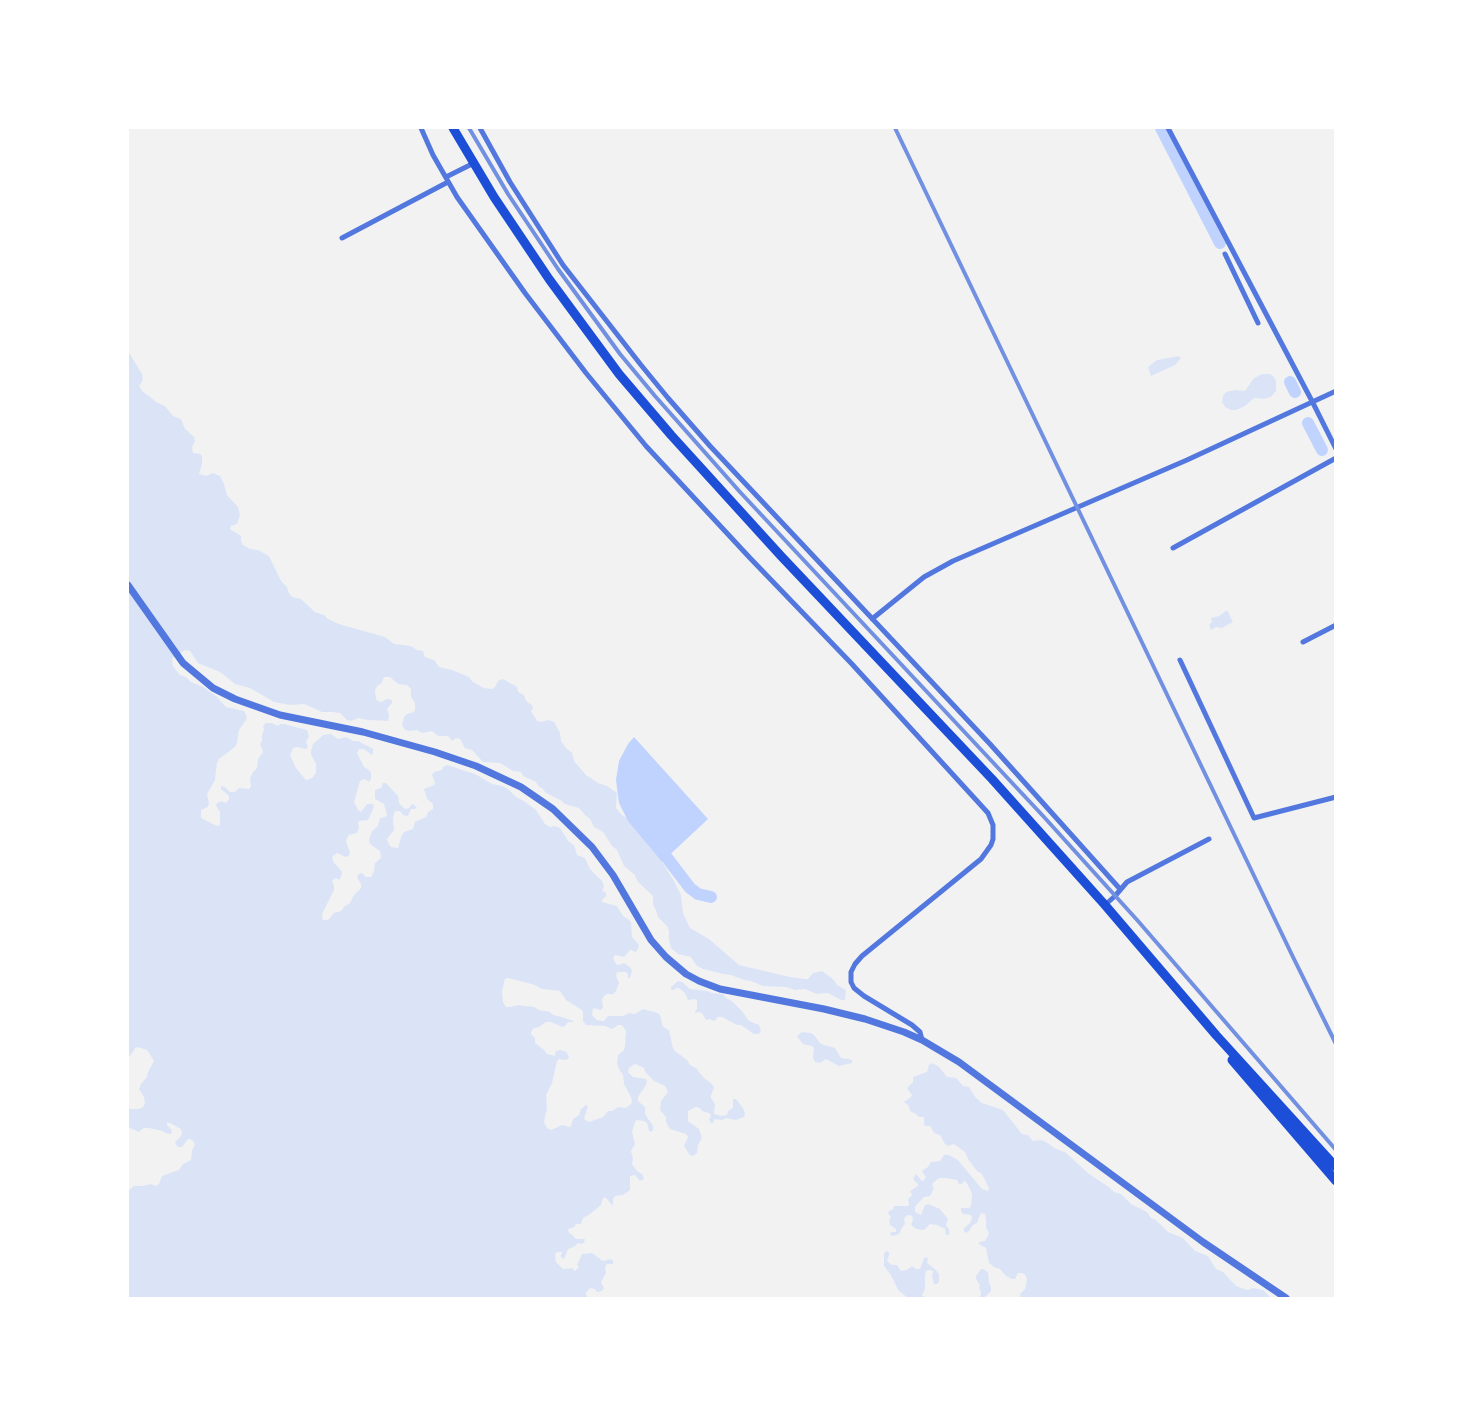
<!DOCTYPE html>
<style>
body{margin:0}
#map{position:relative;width:1463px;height:1426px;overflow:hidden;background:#f2f2f2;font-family:Cabin,sans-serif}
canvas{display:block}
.frame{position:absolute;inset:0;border:129px solid #fff;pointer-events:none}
</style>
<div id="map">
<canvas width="1463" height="1426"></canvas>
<div class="frame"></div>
</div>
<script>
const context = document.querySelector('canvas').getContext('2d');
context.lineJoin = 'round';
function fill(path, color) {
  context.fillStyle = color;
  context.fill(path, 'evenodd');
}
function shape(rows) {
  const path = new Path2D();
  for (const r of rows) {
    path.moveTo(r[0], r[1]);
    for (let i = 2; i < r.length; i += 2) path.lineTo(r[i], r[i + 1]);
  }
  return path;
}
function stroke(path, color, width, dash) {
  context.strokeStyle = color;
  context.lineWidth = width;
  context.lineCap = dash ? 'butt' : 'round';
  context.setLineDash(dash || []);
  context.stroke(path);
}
fill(shape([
 [128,351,142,374,143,380,139,386,143,392,149,396,156,402,165,406,173,416,181,419,185,429,194,437,195,441,192,447,193,453,200,454,202,456,202,464,199,474,206,476,213,473,220,476,224,484,227,495,238,507,240,515,237,524,231,526,230,529,241,536,241,541,243,545,250,549,258,550,269,556,281,581,287,587,289,593,292,597,301,599,315,612,324,615,328,619,339,624,385,637,394,644,411,646,417,650,423,651,425,657,434,660,439,667,452,670,469,677,473,682,484,688,492,689,495,687,498,681,503,679,517,687,518,692,524,695,526,701,532,705,533,708,531,711,537,721,541,722,548,720,554,722,560,733,561,741,566,748,572,753,574,761,586,775,598,783,607,786,617,793,616,808,622,815,627,818,662,862,674,881,681,895,683,913,690,928,709,939,739,965,790,977,805,979,808,979,813,973,822,971,834,980,837,985,846,990,845,1000,841,1000,828,993,817,994,805,989,795,990,786,987,763,986,751,981,744,980,731,975,723,974,703,969,696,965,691,957,678,954,671,948,669,940,669,931,667,926,658,917,656,910,653,905,653,896,638,882,634,874,624,866,617,850,612,846,603,832,594,827,590,819,585,815,579,808,565,804,562,801,546,793,542,788,539,787,536,782,523,776,521,772,513,771,500,763,483,762,472,750,465,748,460,739,456,738,452,741,448,736,438,736,432,731,422,733,417,730,410,731,405,730,402,725,404,717,407,714,414,712,415,709,415,703,411,697,411,689,407,685,398,684,390,677,384,677,381,684,378,685,375,690,376,699,378,701,381,702,387,699,392,700,392,703,387,709,389,716,388,721,368,720,358,718,351,721,347,720,340,713,332,712,322,712,304,704,290,705,274,702,250,688,235,684,220,672,198,663,190,651,185,650,172,658,173,666,180,675,186,677,191,682,203,687,216,696,226,707,244,711,247,717,246,720,239,730,237,743,235,747,219,759,217,763,215,780,207,794,209,803,208,807,201,810,201,817,203,819,217,826,220,825,220,812,216,806,217,803,221,801,226,803,229,799,229,796,221,789,221,786,225,787,230,792,235,792,239,788,249,789,251,786,250,778,253,772,257,768,258,759,263,752,260,744,262,741,262,735,264,730,263,726,266,723,272,723,278,726,280,724,284,724,307,730,309,736,306,742,308,747,306,749,297,747,293,748,290,755,296,768,306,780,312,778,316,773,316,764,311,754,311,751,313,744,320,738,323,735,331,734,338,739,346,737,353,741,358,741,373,749,373,753,372,755,364,749,359,749,357,753,364,767,369,770,371,773,371,779,369,782,364,779,360,781,354,802,358,810,361,812,367,804,373,804,374,807,368,820,359,821,358,823,359,827,357,833,349,835,347,838,346,842,350,852,349,856,345,857,337,853,332,857,334,863,338,867,342,872,341,877,339,880,335,878,332,881,334,886,334,890,322,914,323,920,328,920,334,913,341,911,344,907,350,903,354,895,361,888,361,884,358,879,357,876,359,874,362,873,366,877,371,877,374,871,375,863,381,858,380,851,370,844,369,839,372,831,378,826,380,818,385,817,387,815,384,804,375,799,375,790,381,788,383,783,386,783,398,796,399,803,405,809,409,808,412,804,417,807,415,809,411,809,408,816,403,815,400,811,395,811,393,818,394,830,387,839,388,842,391,847,398,848,401,837,404,832,413,829,415,822,426,817,428,812,433,809,433,804,427,799,424,789,434,785,435,783,432,775,434,772,442,770,443,767,447,765,475,774,492,784,502,786,508,789,516,797,524,801,536,810,545,824,550,827,554,826,560,828,569,842,574,845,577,855,585,858,590,869,602,881,604,887,602,890,606,893,606,896,602,900,602,902,617,906,623,916,628,919,631,922,632,937,639,945,638,949,636,952,630,950,624,957,615,955,613,958,616,964,619,965,624,963,630,967,632,970,630,978,628,978,628,974,626,972,617,972,616,976,619,983,616,991,613,994,607,994,604,996,602,1000,603,1007,601,1010,593,1008,592,1015,597,1020,602,1021,604,1021,608,1016,623,1016,629,1013,635,1014,643,1009,658,1013,660,1015,663,1027,669,1030,673,1048,675,1051,687,1060,690,1065,696,1068,704,1078,712,1084,714,1088,711,1095,711,1098,715,1104,714,1114,721,1116,727,1115,728,1111,733,1108,733,1099,736,1099,743,1108,745,1114,744,1117,736,1120,726,1118,722,1120,715,1119,712,1124,709,1120,711,1115,709,1113,702,1111,700,1108,696,1107,688,1111,688,1121,699,1129,702,1138,698,1145,697,1153,693,1156,690,1155,684,1146,688,1137,686,1134,670,1129,666,1122,666,1117,660,1110,661,1101,668,1092,665,1086,654,1081,646,1073,644,1068,640,1066,635,1064,629,1068,628,1072,633,1077,646,1079,647,1081,646,1085,638,1097,638,1101,645,1107,645,1114,653,1126,653,1130,651,1132,649,1131,647,1123,644,1121,636,1120,632,1131,635,1144,631,1151,633,1159,632,1164,637,1171,642,1174,644,1179,640,1181,635,1175,630,1176,630,1190,623,1195,615,1196,613,1199,613,1206,606,1198,603,1198,601,1205,590,1214,583,1218,581,1224,576,1224,574,1227,568,1229,569,1233,571,1234,576,1239,585,1239,584,1243,581,1244,578,1243,574,1247,568,1249,564,1259,560,1256,562,1254,562,1252,557,1252,555,1254,556,1262,563,1269,572,1268,575,1271,579,1267,577,1265,582,1254,592,1253,603,1261,611,1259,613,1261,613,1264,607,1264,605,1267,606,1273,601,1282,604,1288,602,1291,597,1292,595,1289,590,1288,586,1293,587,1298,128,1298,128,1191,134,1186,142,1186,151,1184,156,1186,159,1184,162,1176,179,1170,183,1164,191,1160,192,1151,195,1144,192,1140,188,1139,182,1147,178,1147,176,1145,175,1142,181,1136,182,1133,181,1129,170,1123,167,1123,167,1125,171,1129,172,1133,170,1134,165,1133,162,1131,149,1128,144,1128,139,1132,128,1127,128,1109,139,1109,143,1107,145,1103,144,1097,139,1089,141,1084,147,1077,148,1072,154,1061,147,1050,141,1048,136,1047,130,1056,128,1056],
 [508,978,535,985,542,989,560,991,566,1000,582,1010,583,1013,583,1021,586,1025,605,1026,612,1029,614,1028,618,1025,622,1025,626,1031,625,1046,624,1050,618,1055,617,1063,619,1069,623,1075,624,1084,631,1097,632,1102,631,1104,626,1108,618,1107,612,1111,608,1111,603,1117,589,1122,584,1119,588,1106,586,1105,581,1109,579,1115,573,1119,571,1126,569,1127,562,1125,551,1130,547,1128,544,1122,547,1108,546,1095,552,1083,557,1061,559,1059,566,1060,568,1059,569,1056,566,1052,561,1050,556,1051,555,1056,547,1054,544,1050,535,1043,535,1038,531,1034,531,1032,534,1028,539,1027,546,1022,551,1022,562,1027,565,1026,568,1022,574,1022,573,1021,562,1017,553,1015,550,1012,539,1010,534,1007,518,1005,511,1007,506,1007,503,1002,502,991,505,979],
 [1179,356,1181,358,1175,365,1151,376,1148,367,1157,360],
 [1262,374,1270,374,1274,377,1276,382,1276,391,1271,397,1263,399,1254,398,1245,406,1236,410,1231,410,1225,407,1222,402,1223,396,1226,392,1235,390,1245,391,1254,378],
 [1227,610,1233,622,1222,628,1216,627,1211,630,1209,625,1212,622,1211,618,1219,616],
 [678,981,682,982,690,989,707,991,712,993,723,994,726,998,733,1002,742,1011,749,1021,759,1025,761,1031,759,1034,754,1034,741,1025,737,1025,722,1017,717,1017,716,1020,713,1021,710,1019,706,1020,702,1013,698,1012,695,1013,695,1011,697,1009,697,1000,694,999,688,1000,685,993,679,988,676,988,674,990,671,990,671,987],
 [802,1032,811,1033,814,1035,821,1044,835,1048,841,1058,849,1059,852,1060,852,1063,839,1066,826,1059,820,1063,815,1062,813,1058,814,1048,812,1046,803,1044,798,1038,797,1036],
 [932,1063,939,1067,947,1077,956,1078,963,1086,969,1087,976,1098,982,1103,1003,1110,1022,1134,1028,1135,1033,1141,1041,1140,1046,1142,1056,1149,1065,1152,1089,1174,1109,1187,1114,1192,1121,1194,1131,1204,1147,1212,1151,1218,1156,1220,1168,1232,1183,1238,1195,1251,1208,1256,1216,1269,1223,1272,1236,1286,1244,1289,1248,1290,1253,1288,1263,1290,1271,1298,1021,1298,1020,1294,1025,1289,1027,1280,1026,1276,1023,1273,1018,1273,1015,1279,1012,1279,1006,1276,1000,1269,994,1267,989,1263,986,1248,979,1244,979,1242,985,1241,989,1234,986,1227,986,1220,985,1214,981,1213,977,1223,973,1225,969,1231,966,1233,964,1231,964,1228,970,1223,972,1218,971,1215,963,1214,961,1211,961,1208,969,1208,971,1205,972,1195,971,1191,966,1182,964,1181,962,1184,959,1184,957,1180,946,1178,939,1178,933,1183,932,1186,934,1188,930,1196,924,1197,918,1203,915,1207,915,1212,921,1215,925,1205,928,1204,940,1209,948,1219,946,1225,949,1229,949,1235,946,1235,945,1229,937,1225,930,1224,924,1230,916,1229,911,1225,913,1219,912,1216,909,1215,906,1216,904,1219,905,1224,903,1226,899,1234,893,1236,890,1235,891,1232,896,1232,896,1229,890,1225,889,1221,891,1217,888,1213,889,1211,893,1209,894,1206,908,1206,909,1204,908,1199,912,1195,910,1191,918,1186,918,1184,913,1179,915,1175,916,1174,922,1181,924,1180,926,1177,922,1172,923,1170,928,1167,931,1162,940,1161,944,1155,949,1155,958,1160,982,1189,988,1191,989,1188,982,1174,977,1171,968,1159,965,1152,954,1144,947,1146,945,1144,940,1135,934,1133,930,1126,925,1126,924,1124,924,1117,919,1117,916,1114,910,1111,909,1106,904,1102,910,1098,912,1095,907,1088,913,1082,913,1077,927,1072,929,1065],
 [886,1251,889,1252,889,1255,887,1261,892,1265,897,1265,901,1271,907,1270,912,1266,916,1269,920,1269,924,1258,926,1257,928,1259,927,1263,935,1269,939,1274,939,1282,937,1284,934,1284,932,1276,933,1271,930,1270,926,1271,925,1275,925,1289,922,1295,925,1298,908,1298,898,1290,891,1275,884,1266,884,1254],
 [981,1269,983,1269,988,1272,989,1283,991,1287,991,1291,984,1298,980,1298,981,1293,979,1287,980,1285,976,1279,976,1276]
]), '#dbe4f7');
fill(shape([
 [634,737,708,819,662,862,628,821,619,803,616,780,619,761,628,744]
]), '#bfd3fe');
stroke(shape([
 [1161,128,1220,243],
 [1290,382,1295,392],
 [1308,423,1322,450],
 [658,846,690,888,698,894,711,897]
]), '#bfd3fe', 12);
stroke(shape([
 [421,128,433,155,457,197,525,293,586,373,646,446,750,558,851,663,988,813,993,825,993,839,991,845,981,859,862,956,855,964,851,972,851,982,854,988,864,996,912,1025,920,1032,922,1040],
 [480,128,510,182,563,265,641,365,668,398,710,446,990,744,1120,889],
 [1168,128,1313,403,1336,449],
 [446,177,474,163],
 [342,238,448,182],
 [1225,254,1258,323],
 [1173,548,1336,458],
 [872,619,924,577,953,561,1187,460,1336,391],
 [1303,642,1336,625],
 [1180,660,1254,818,1336,797],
 [1105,905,1115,896,1127,882,1209,839]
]), '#5277de', 5);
stroke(shape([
 [128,585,183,663,213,688,235,699,280,715,363,732,435,752,476,766,521,787,553,809,592,847,613,875,651,940,666,957,686,974,699,981,720,989,824,1009,865,1019,904,1032,922,1040,959,1062,1203,1242,1286,1298]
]), '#5277de', 7);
stroke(shape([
 [453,128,494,197,549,279,619,374,671,435,781,556,992,779,1105,905,1216,1035,1336,1167],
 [1232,1060,1336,1181]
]), '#1d4ed8', 9);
stroke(shape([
 [469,128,508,194,558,269,620,354,655,396,740,492,1044,817,1138,921,1336,1150],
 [895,128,1293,957,1336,1044]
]), '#7290e2', 4);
</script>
